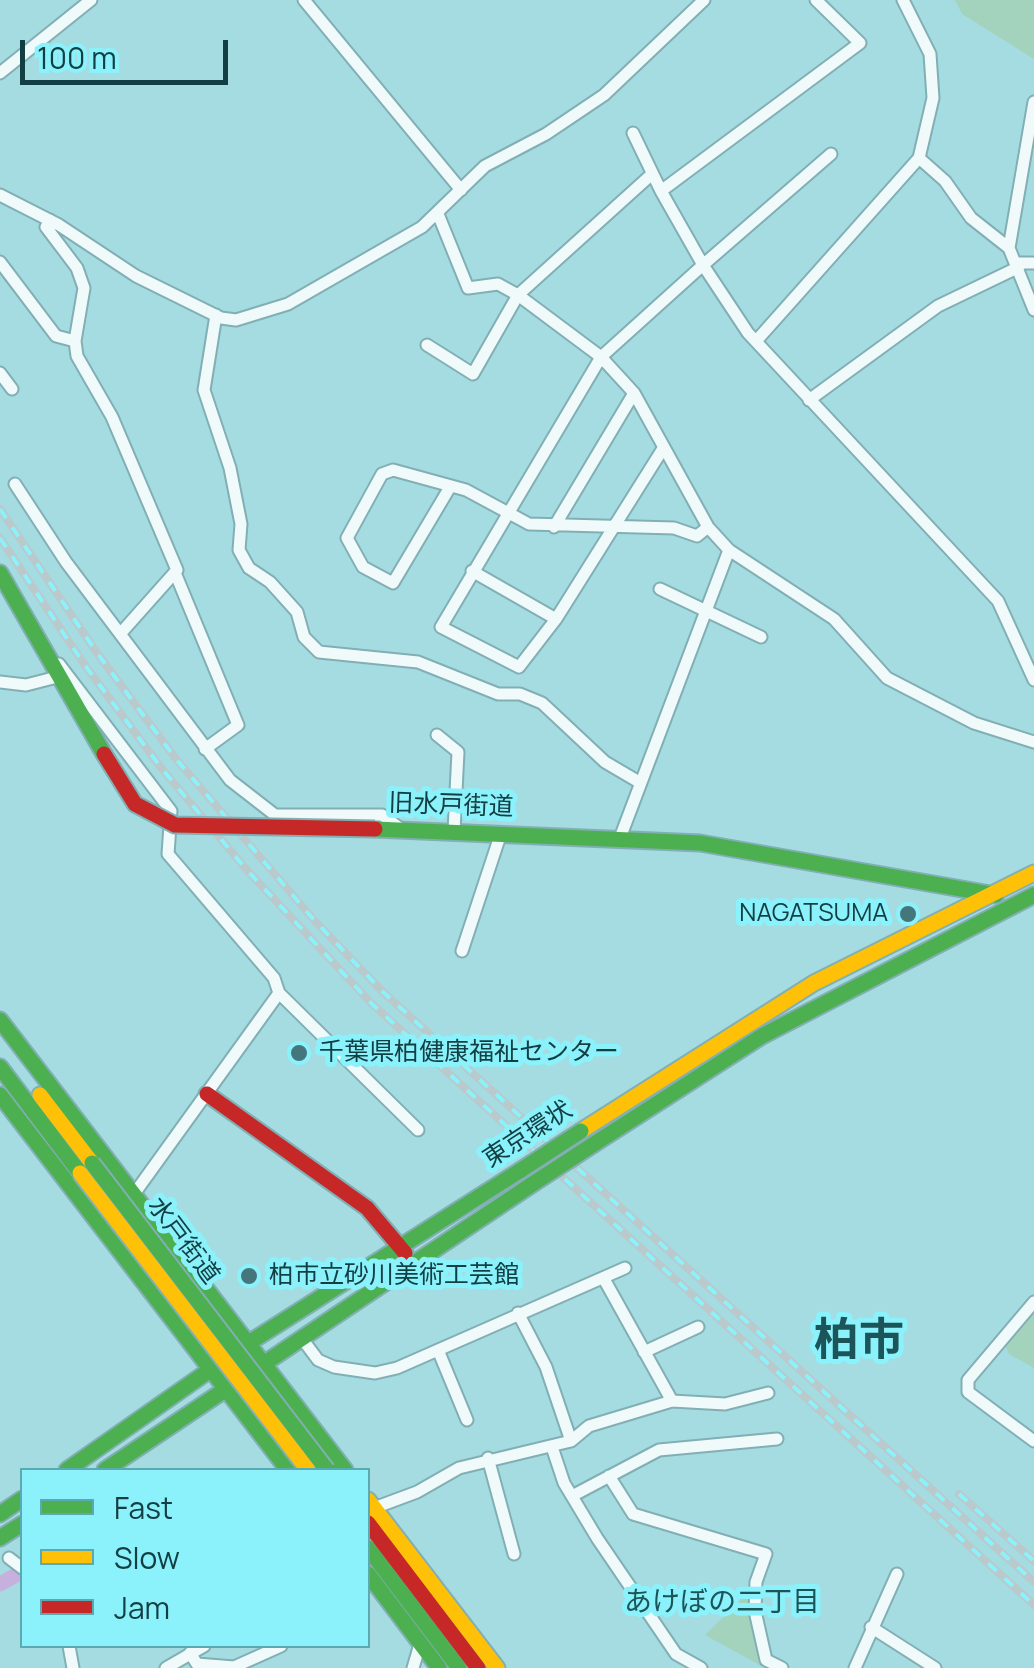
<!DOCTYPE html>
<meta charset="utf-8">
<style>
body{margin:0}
#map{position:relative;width:1034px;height:1668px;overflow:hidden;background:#a4dce2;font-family:Manrope,sans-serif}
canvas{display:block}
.legend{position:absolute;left:20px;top:1468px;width:350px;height:180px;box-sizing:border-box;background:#8bf2fb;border:2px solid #5baab1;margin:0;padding:12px 18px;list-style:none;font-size:30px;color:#123f43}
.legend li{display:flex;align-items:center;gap:20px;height:50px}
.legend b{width:50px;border:2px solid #5baab1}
.scale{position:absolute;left:20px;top:40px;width:208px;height:45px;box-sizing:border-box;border:5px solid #123f43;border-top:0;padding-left:12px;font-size:30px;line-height:35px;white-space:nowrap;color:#123f43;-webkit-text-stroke:8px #8bf2fb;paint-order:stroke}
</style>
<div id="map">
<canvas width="1034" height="1668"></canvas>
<ul class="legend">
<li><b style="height:12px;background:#4caf50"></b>Fast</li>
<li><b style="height:12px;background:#ffc107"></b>Slow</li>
<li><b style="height:12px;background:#c62828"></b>Jam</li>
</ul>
<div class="scale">100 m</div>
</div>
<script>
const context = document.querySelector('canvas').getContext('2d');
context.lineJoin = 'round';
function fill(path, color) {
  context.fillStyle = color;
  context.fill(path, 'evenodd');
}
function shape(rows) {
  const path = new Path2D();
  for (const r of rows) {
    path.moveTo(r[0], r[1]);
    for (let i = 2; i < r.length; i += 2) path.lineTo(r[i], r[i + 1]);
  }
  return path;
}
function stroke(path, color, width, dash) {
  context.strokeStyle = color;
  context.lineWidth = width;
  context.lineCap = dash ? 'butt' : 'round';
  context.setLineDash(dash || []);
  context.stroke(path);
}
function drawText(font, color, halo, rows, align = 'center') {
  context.font = font + ' Manrope,"Noto Sans JP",sans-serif';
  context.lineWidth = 10;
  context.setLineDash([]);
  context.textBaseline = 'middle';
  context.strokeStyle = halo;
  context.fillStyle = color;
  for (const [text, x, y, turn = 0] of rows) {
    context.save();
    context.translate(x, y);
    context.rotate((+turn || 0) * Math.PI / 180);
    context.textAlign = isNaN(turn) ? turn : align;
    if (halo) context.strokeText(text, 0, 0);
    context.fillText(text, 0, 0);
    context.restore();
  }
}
fill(shape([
 [955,0,1034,0,1034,59,962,14],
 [1034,1306,1034,1368,1009,1354,1005,1345],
 [748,1592,758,1661,765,1668,705,1635]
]), '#a3d3bd');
stroke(shape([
 [0,1584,16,1575]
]), '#c7afde', 15);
const street = shape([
 [304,0,461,190],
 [0,73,91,0],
 [633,133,661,191],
 [831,154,703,265,748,333,998,601,1034,680],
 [919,158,945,181,971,218,1009,248,1034,310],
 [0,195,59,225,136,276,221,318,236,320,288,304,422,227,485,166,546,134,604,95,704,0],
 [438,214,468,288,498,284,518,295,652,174],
 [50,220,46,227,77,268,84,288,75,341],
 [1009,248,1034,102],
 [0,262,56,336,75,341,77,356,112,417,177,570,120,634],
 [1017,263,1034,263],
 [216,315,204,390,230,468,241,524,239,550,249,568,270,582,297,612,304,637,319,652,418,662,498,694,520,694,542,703,605,762,639,782],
 [757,340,919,158,933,98,930,54,903,0],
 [427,345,473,374,518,295,601,357,634,393,708,527,729,550,834,619,887,678,974,723,1034,742],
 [0,373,12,389],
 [809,400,938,306,1019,267],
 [664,447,556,619,519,667,441,627,601,357,703,265,661,191,860,43,816,0],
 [15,484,66,562,230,780,275,815,382,815,401,829],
 [450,487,393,583,363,567,347,538,382,474,393,470,466,490,529,524,674,528,697,536,708,527],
 [554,527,634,393],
 [472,571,556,619],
 [176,575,238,725,205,749],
 [660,589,761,637],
 [59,664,171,811,168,854,274,978,279,993,134,1194],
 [0,682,26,685,61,676],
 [437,735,458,752,454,831],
 [620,838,729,550],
 [462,951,501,833],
 [279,993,418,1130],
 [604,1279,672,1401],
 [1034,1302,968,1380,968,1392,1034,1441],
 [518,1313,546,1367,571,1441],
 [303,1340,318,1360,334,1367,375,1373,397,1368,625,1268],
 [438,1350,467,1420],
 [644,1352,698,1327],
 [552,1447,564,1483,597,1538,676,1654,701,1668],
 [488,1458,514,1554],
 [609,1476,633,1514,766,1554,756,1582,755,1611,766,1660,782,1668],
 [572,1496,659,1450,777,1439],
 [374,1508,417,1492,459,1468,571,1441,589,1426,672,1401,725,1404,768,1393],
 [9,1558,22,1568],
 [871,1627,935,1668],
 [69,1646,73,1668],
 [190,1653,197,1664,234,1667,281,1646],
 [166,1668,204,1646],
 [413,1668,420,1644],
 [855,1668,897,1574]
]);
const fast = shape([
 [0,573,104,754],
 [375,829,700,843,996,895],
 [0,1020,345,1470],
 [0,1067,80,1173],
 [0,1095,288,1470],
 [594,1144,762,1036,1034,895],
 [67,1470,247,1344,521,1170],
 [105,1470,534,1183],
 [0,1514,22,1499],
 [0,1538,22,1524],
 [368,1548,459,1668],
 [368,1574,439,1668]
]);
const slow = shape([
 [40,1095,92,1163],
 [581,1131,814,983,1034,873],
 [368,1500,497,1668]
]);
const jam = shape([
 [207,1094,367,1208,405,1253],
 [368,1523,478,1668]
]);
stroke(street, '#81afb3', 15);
stroke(fast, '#81afb3', 19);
stroke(slow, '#81afb3', 19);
stroke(jam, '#81afb3', 19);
stroke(street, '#f1fafb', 11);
stroke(fast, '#4caf50', 15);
stroke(slow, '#ffc107', 15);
stroke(jam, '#c62828', 15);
const rail = shape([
 [0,509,97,653,176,759,314,920,383,992,1034,1582],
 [0,538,84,664,162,769,246,869,371,1003,1034,1605],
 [959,1494,1034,1561]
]);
stroke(rail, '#bacacc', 8);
stroke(rail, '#8bf2fb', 4, [11]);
const fastBridge = shape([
 [92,1163,327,1470],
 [521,1170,581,1131],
 [534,1183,594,1144]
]);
const slowBridge = shape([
 [80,1173,308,1470]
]);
const jamBridge = shape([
 [104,754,135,804,175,825,375,829]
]);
stroke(fastBridge, '#81afb3', 19, []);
stroke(slowBridge, '#81afb3', 19, []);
stroke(jamBridge, '#81afb3', 19, []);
stroke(fastBridge, '#4caf50', 15);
stroke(slowBridge, '#ffc107', 15);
stroke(jamBridge, '#c62828', 15);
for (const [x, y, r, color] of [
 [908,914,10,"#45767b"],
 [299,1053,10,"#45767b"],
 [249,1276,10,"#45767b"]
]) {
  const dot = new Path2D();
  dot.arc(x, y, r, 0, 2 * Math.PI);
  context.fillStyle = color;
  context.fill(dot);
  stroke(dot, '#8bf2fb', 4);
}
drawText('25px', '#123f43', '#8bf2fb', [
 ["旧水戸街道",451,806,2],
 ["東京環状",528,1135,-33],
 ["水戸街道",183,1241,53]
]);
drawText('25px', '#123f43', '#8bf2fb', [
 ["NAGATSUMA",888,914,"right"],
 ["千葉県柏健康福祉センター",319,1053],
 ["柏市立砂川美術工芸館",269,1276]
], 'left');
drawText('28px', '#1c5559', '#8bf2fb', [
 ["あけぼの二丁目",722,1603]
]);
drawText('bold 45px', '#1c5559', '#8bf2fb', [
 ["柏市",859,1342]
]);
</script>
